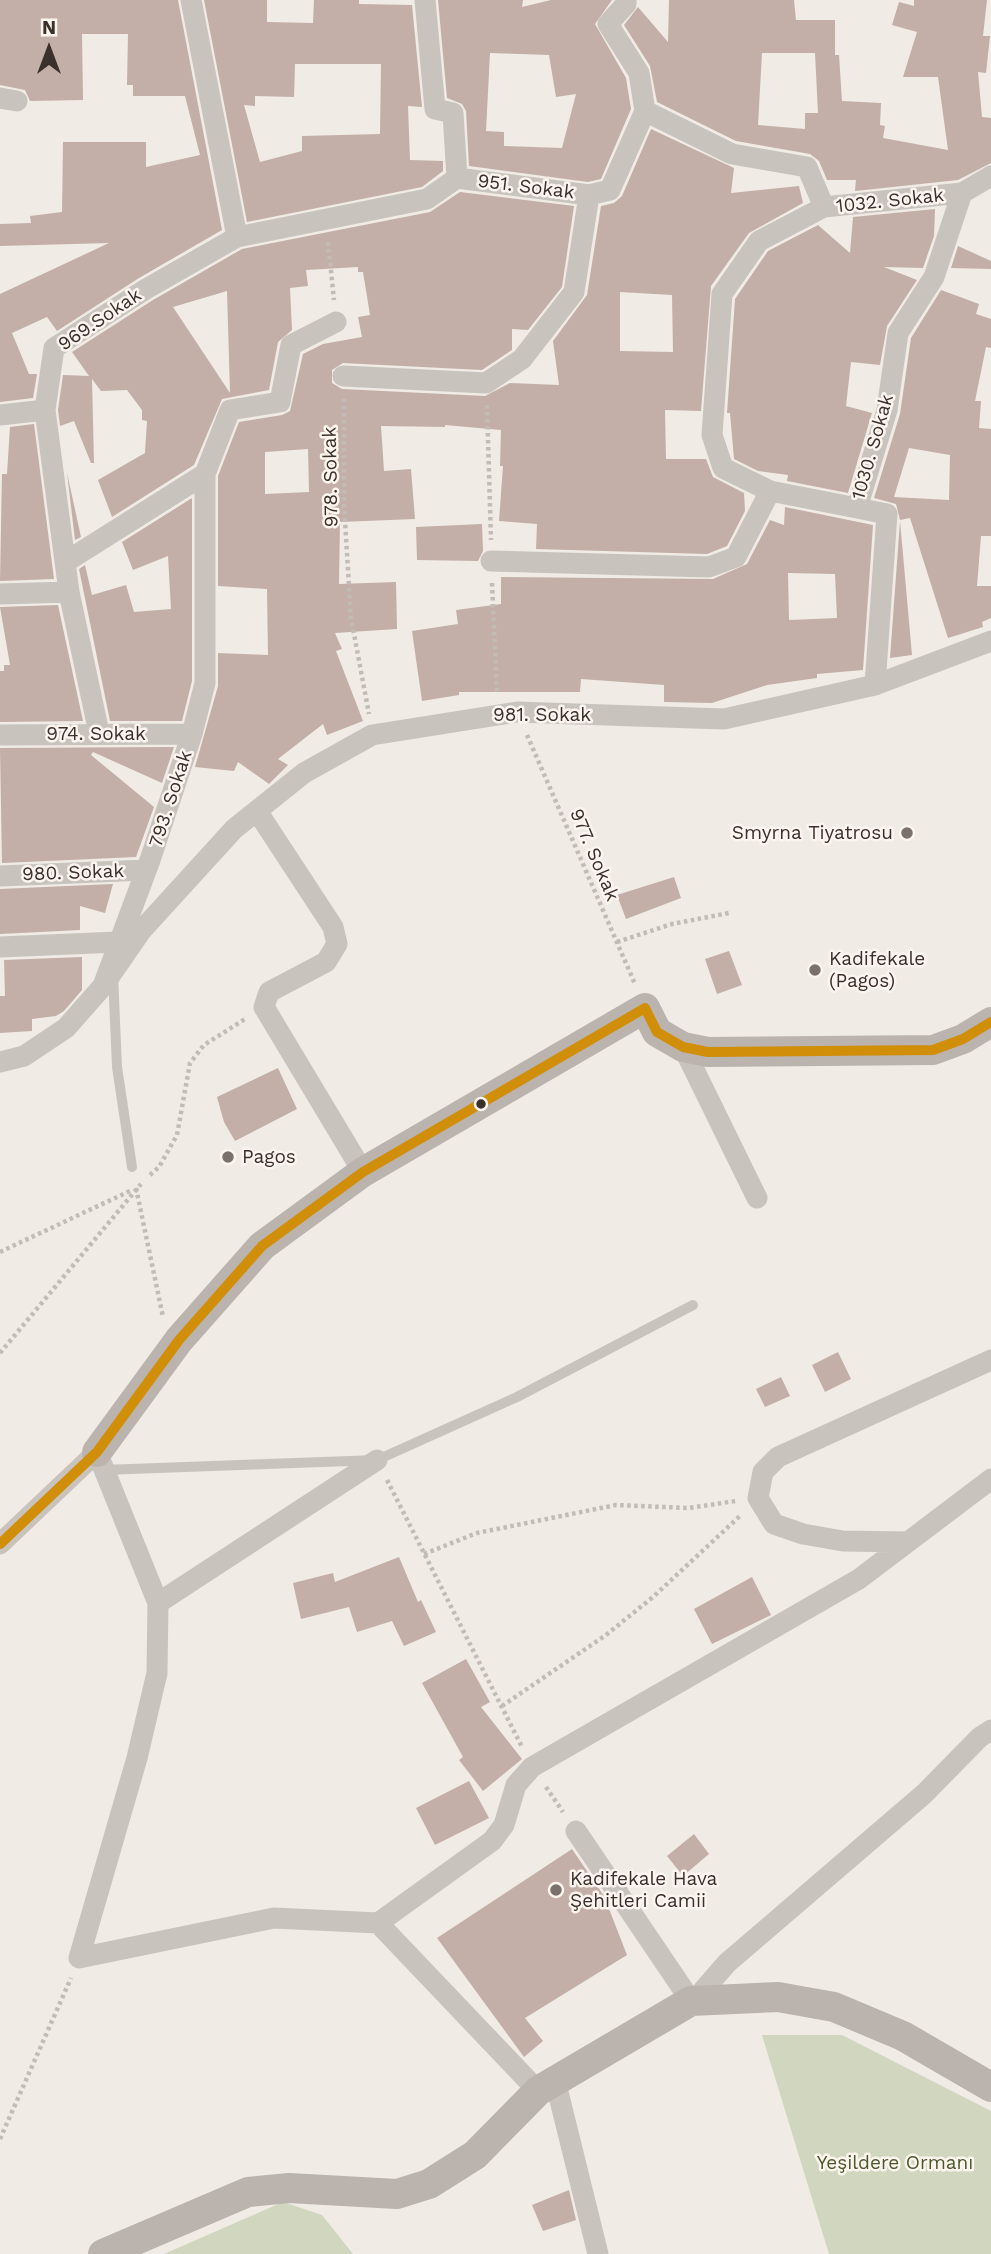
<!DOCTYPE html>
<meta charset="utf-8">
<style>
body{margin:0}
#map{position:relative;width:991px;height:2254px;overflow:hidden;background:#f0ebe5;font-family:"Work Sans",sans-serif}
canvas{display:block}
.north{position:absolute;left:14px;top:14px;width:70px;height:70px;-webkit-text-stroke:5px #fbf5ee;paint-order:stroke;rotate:0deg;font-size:19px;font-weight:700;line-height:28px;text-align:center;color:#3b302b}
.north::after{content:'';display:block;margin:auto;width:24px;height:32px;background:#3b302b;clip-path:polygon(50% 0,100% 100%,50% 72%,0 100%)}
</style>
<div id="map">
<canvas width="991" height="2254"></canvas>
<div class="north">N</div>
</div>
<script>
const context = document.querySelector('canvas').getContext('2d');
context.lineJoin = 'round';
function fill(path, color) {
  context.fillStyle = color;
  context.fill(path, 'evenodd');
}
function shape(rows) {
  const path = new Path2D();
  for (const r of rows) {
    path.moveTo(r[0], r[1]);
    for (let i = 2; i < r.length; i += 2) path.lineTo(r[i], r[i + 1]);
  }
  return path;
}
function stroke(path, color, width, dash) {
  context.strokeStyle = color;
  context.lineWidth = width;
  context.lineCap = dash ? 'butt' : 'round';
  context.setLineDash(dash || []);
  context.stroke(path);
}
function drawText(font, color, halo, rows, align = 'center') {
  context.font = font + ' "Work Sans",sans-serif';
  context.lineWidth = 5;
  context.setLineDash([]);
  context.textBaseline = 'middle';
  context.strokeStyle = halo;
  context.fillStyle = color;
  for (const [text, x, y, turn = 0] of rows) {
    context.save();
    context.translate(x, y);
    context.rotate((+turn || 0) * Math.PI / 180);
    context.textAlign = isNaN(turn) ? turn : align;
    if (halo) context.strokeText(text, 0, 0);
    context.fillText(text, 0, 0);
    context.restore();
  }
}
fill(shape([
 [762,2035,842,2035,991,2111,991,2254,829,2254],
 [283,2202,322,2215,353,2254,164,2254]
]), '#d1d6bf');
fill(shape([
 [0,0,178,0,222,230,139,278,57,331,47,317,12,333,29,374,37,374,33,398,0,402,0,294,109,243,0,246,0,224,31,223,30,216,62,212,63,142,146,142,146,167,200,155,185,96,133,96,133,85,127,85,128,34,82,34,83,100,30,101,25,90,0,85],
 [204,0,267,0,267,22,313,23,314,0,359,0,359,4,412,5,422,107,408,106,410,160,443,161,443,171,422,187,247,222],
 [295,64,381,64,380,134,302,136,302,151,260,162,244,105,255,106,255,96,294,97],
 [438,0,523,0,522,7,551,0,612,0,595,24,626,78,631,109,601,179,588,182,469,166,466,111,462,104,447,98],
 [490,53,549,55,556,97,576,94,562,148,504,146,504,132,486,131],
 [669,0,794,0,796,20,835,20,835,55,839,55,842,101,881,103,880,125,885,126,883,138,948,150,938,77,903,77,917,32,892,25,899,2,914,6,914,0,987,0,983,36,990,36,986,73,978,72,982,117,991,118,991,163,958,180,855,191,856,180,827,180,819,161,810,154,736,141,657,102,650,66,624,25,638,7,668,42],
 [762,53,815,53,818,113,805,113,805,129,758,125],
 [651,129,734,168,731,193,799,186,803,203,749,233,711,286,701,411,665,410,666,459,706,459,713,477,744,493,745,511,727,546,707,554,536,549,537,524,499,521,503,466,500,466,501,430,445,425,445,427,381,426,384,471,411,469,415,519,340,522,339,584,396,582,397,629,335,633,342,649,336,651,363,721,327,735,323,724,278,759,288,765,269,784,238,762,234,771,195,767,218,686,218,653,268,655,267,589,218,586,218,476,239,422,282,415,290,411,303,354,323,344,362,337,358,317,370,315,363,272,358,272,358,267,306,270,308,286,290,288,292,330,278,342,269,390,222,399,194,465,112,517,98,480,145,453,147,421,142,420,142,410,127,390,101,391,92,379,94,463,91,463,74,421,60,426,58,410,63,375,89,376,72,352,153,300,242,249,430,212,460,192,574,206,562,287,528,330,512,329,512,350,482,370,343,363,332,370,332,383,342,389,485,396,510,383,559,385,553,341,587,295,601,206,614,203,622,196],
 [227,291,230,393,173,307],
 [620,292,672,295,673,352,620,351],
 [308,449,309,492,265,494,265,452],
 [935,209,934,236,923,268,884,267,917,280,887,326,880,365,851,362,846,406,872,413,848,493,787,481,788,475,758,471,734,459,730,413,727,413,735,299,768,251,818,225,850,253,853,217],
 [958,246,991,261,991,269,951,268],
 [941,290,979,304,976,314,991,319,991,348,986,347,975,401,981,401,979,428,991,429,991,536,981,536,977,586,991,586,991,618,982,622,983,627,948,638,910,518,900,520,896,504,874,498,900,414,911,338],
 [909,448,950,455,949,500,894,497],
 [34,424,54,579,0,581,2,474,7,474,10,427],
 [67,473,81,537,75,540],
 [192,498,192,681,182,721,110,721,79,569,85,565,92,595,126,585,134,612,171,609,168,556,133,570,122,542],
 [785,507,873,525,863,670,817,674,817,678,767,685,712,703,664,702,664,685,581,679,580,692,459,692,459,695,422,701,412,631,458,624,456,610,501,604,501,577,713,579,747,564,770,520,784,525],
 [788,573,835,574,837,618,789,620],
 [900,521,912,655,890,658],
 [482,524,483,551,478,561,417,560,416,527],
 [58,605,83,721,0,722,0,671,4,671,4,665,10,665,0,607],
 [174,747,162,783,93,752,91,755,154,807,136,857,2,863,0,748],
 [674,877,681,898,626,919,617,895],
 [113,884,105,913,80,906,80,930,0,934,0,889],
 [729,951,742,985,717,994,705,959],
 [82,957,82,990,64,1011,56,1016,32,1019,32,1031,0,1033,0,996,5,996,4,960],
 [278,1068,297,1109,235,1141,224,1122,217,1097],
 [838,1352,851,1379,825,1392,812,1365],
 [781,1377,790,1396,765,1407,756,1389],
 [399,1557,418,1602,421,1600,436,1632,404,1646,392,1621,357,1632,349,1607,301,1619,293,1583,333,1573,335,1582],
 [752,1577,771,1615,712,1644,694,1609],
 [466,1659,490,1702,481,1707,522,1759,483,1791,459,1760,463,1757,422,1683],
 [469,1781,489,1818,435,1845,416,1808],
 [694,1834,709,1854,683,1876,667,1856],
 [572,1849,604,1896,627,1955,525,2018,543,2041,524,2057,437,1938],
 [569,2190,576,2220,543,2231,532,2205]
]), '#c3afa7');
stroke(shape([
 [328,242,334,300],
 [344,399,344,505,351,618,369,714],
 [487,405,491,540],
 [492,583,497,693],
 [527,735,635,984],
 [617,942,672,924,729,913],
 [150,1175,159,1167,177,1135,190,1063,204,1045,245,1019],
 [136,1188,163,1317],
 [0,1252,132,1190],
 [0,1353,141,1184],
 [387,1480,522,1747],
 [424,1554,477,1533,616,1505,688,1508,736,1501],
 [502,1706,606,1635,653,1597,741,1515],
 [546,1787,563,1812],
 [0,2139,71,1978]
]), '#c2bbb6', 4.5, [3.5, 3.5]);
stroke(shape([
 [113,975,117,1067,132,1167],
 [103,1470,377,1460,517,1397,693,1305]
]), '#c9c3be', 10);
stroke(shape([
 [191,0,237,237],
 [425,0,435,109,453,113,457,178],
 [0,98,17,101],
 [645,111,732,154,807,167,824,207,962,193],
 [824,207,759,241,722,294,712,435,723,468,770,491,857,508,887,410,898,333,934,277,962,193,991,176],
 [343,376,486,383,522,359,574,292,589,195],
 [0,415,45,410],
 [857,508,887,514,875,685],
 [67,561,205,474,230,410,280,402,291,345,336,322],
 [491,561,709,567,736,557,770,491],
 [0,594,69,592],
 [99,733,69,592,45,410,54,348,146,289,237,237,427,199,457,178,589,195,610,190,645,111,639,73,608,24,626,4,626,0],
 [0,735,192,734],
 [257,811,333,927,337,944,326,962,269,992,264,1007,363,1172],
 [0,876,146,870],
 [0,947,118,942],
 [103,986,141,931,234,829,304,773,372,735,517,712,724,719,875,685,991,641],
 [683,1047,757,1198],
 [0,1062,24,1056,66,1028,103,986,150,860,192,734,205,683,205,474],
 [907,1542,843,1541,803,1534,774,1524,758,1498,763,1472,778,1457,991,1360],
 [0,1544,97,1452,158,1603,157,1673,137,1758,79,1958,274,1918,378,1923,538,2091],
 [158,1603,377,1460],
 [576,1831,691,2001],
 [378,1923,492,1841,504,1825,516,1785,532,1767,859,1579,991,1479],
 [694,2001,727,1963,924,1794,980,1737,991,1730],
 [555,2080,598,2254]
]), '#c9c3be', 21);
stroke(shape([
 [97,1452,179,1340,262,1246,363,1172,645,1008,657,1032,683,1047,708,1052,933,1050,963,1039,991,1022],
 [103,2254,248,2192,289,2188,397,2194,429,2184,475,2155,538,2091,691,2001,778,1997,834,2007,903,2036,991,2087]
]), '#bab3ae', 30);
stroke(shape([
 [0,1544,97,1452,179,1340,262,1246,363,1172,645,1008,657,1032,683,1047,708,1052,933,1050,963,1039,991,1022]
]), '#d18e09', 10);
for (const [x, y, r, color] of [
 [907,833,7,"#7a716c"],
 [815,970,7,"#7a716c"],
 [481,1104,6,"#3b302b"],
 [228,1157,7,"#7a716c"],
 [556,1890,7,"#7a716c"]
]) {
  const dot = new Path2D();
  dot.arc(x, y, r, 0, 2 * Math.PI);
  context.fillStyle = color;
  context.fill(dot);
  stroke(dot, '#fbf5ee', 2.5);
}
drawText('19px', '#3b302b', '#fbf5ee', [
 ["951. Sokak",526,187,7],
 ["1032. Sokak",890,201,-6],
 ["969.Sokak",100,320,-34],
 ["1030. Sokak",873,447,-74],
 ["978. Sokak",331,477,-91],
 ["981. Sokak",542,715],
 ["974. Sokak",96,734],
 ["793. Sokak",171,799,-72],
 ["977. Sokak",594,855,67],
 ["980. Sokak",73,873,-2]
]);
drawText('19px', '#3b302b', '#fbf5ee', [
 ["Smyrna Tiyatrosu",893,833,"right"],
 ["Kadifekale",829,959],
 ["(Pagos)",829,981],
 ["Pagos",242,1157],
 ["Kadifekale Hava",570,1879],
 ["Şehitleri Camii",570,1901]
], 'left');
drawText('19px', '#4a5a2e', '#fbf5ee', [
 ["Yeşildere Ormanı",895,2163]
]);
</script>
